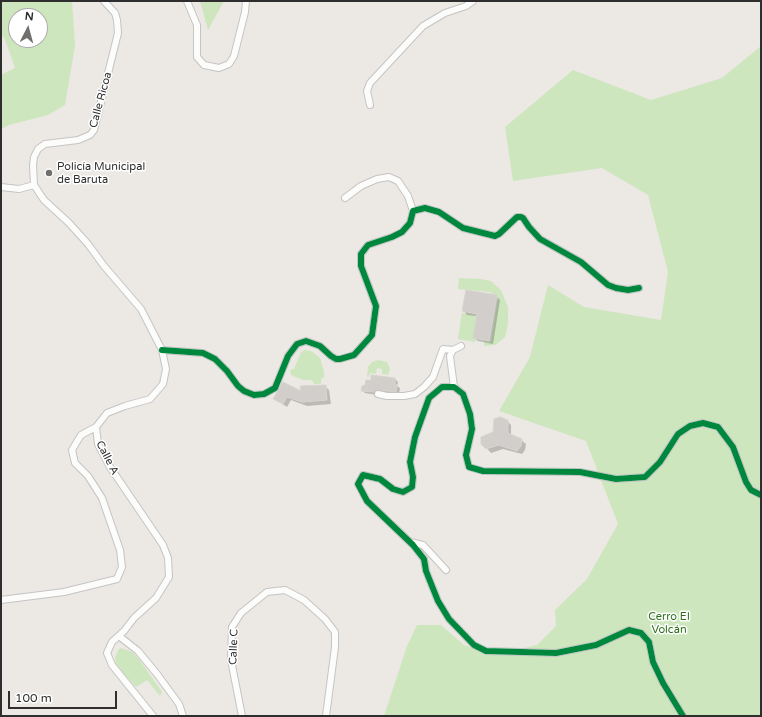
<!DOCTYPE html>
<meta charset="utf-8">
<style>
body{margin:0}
#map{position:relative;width:762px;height:717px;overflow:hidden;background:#ece8e4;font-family:"Varela Round",sans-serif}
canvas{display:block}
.frame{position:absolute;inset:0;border:2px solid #2e2e2e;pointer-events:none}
.north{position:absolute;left:8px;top:8px;width:40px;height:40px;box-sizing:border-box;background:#fff;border:1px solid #ababab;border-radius:50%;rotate:6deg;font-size:11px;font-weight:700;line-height:16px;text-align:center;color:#2e2e2e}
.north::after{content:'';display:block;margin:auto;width:14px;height:18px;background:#706f6e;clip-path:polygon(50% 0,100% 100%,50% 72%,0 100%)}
.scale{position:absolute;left:8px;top:691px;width:109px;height:18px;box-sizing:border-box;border:2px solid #2e2e2e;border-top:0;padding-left:5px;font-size:12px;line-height:14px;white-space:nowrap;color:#2e2e2e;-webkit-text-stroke:3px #fff;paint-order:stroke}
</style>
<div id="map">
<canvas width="762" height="717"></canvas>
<div class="frame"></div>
<div class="north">N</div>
<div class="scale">100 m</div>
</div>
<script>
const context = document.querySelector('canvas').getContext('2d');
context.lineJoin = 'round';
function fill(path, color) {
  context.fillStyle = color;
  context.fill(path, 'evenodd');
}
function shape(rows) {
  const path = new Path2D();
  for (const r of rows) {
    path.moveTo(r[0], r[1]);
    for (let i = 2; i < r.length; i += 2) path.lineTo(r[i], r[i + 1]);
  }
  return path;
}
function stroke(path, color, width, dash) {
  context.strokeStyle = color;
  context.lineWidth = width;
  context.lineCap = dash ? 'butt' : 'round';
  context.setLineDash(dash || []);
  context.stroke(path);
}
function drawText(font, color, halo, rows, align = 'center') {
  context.font = font + ' "Varela Round",sans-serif';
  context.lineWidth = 3;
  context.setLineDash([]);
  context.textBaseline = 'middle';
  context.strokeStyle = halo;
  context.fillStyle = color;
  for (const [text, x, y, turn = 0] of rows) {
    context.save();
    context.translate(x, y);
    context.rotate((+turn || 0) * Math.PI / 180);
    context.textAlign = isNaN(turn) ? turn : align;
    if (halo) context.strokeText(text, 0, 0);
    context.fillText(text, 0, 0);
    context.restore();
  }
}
fill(shape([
 [1,1,72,1,75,46,65,105,48,115,9,125,1,129,1,75,15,68,4,37,1,36],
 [16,16,40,16,40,40,16,40],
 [200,1,224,1,208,30],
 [761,46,761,716,384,716,407,646,417,625,441,625,464,645,493,655,537,645,556,626,555,610,587,579,618,524,586,441,499,411,530,357,548,285,584,307,661,320,668,272,648,195,602,168,513,181,505,127,573,70,651,100,722,78],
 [459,278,481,279,491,281,501,290,508,307,508,324,505,337,495,345,484,346,484,341,491,342,498,298,490,292,458,289],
 [462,313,477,315,473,337,476,338,475,342,458,339],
 [305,350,311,351,320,358,324,372,324,377,321,379,321,384,314,384,312,380,303,380,291,375,290,371,292,369,294,369,301,352],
 [378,360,387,362,390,369,388,375,382,374,382,369,377,368,376,374,370,373,368,378,367,376,368,367,372,362],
 [121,648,132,652,139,659,162,692,160,696,147,680,136,687,125,675,116,663,115,658,118,650]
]), '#cee6be');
fill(shape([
 [496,296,500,300,493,344,478,341,474,338,477,316,467,315,464,311],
 [395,379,398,382,397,386,400,388,399,394,382,392,377,395,365,393,362,390],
 [325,386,329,390,331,404,307,406,291,400,287,407,275,399],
 [507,421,511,425,511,435,521,440,526,444,525,450,522,454,503,449,491,453,482,443]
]), '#0003');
const building = shape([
 [466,290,497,295,489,341,473,338,477,314,462,311,466,290],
 [371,375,395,378,395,384,397,385,396,392,379,390,374,392,361,391,362,386,365,385,366,380,371,380,371,375],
 [283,382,301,391,300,386,326,385,327,400,302,402,287,397,283,404,273,399,283,382],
 [500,417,508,420,508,433,522,439,521,446,517,451,499,445,486,449,481,444,481,437,493,432,494,419,500,417]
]);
fill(building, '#d1cecb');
stroke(building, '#d7d4d0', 1);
const minor = shape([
 [187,1,197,25,197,57,204,65,219,68,229,64,234,56,245,12,246,1],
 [370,105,367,91,370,83,423,26,445,13,466,6,473,1],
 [34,185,44,200,69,223,88,244,104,266,141,309,162,350,166,369,163,384,150,399,125,406,107,413,96,427,98,444,110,467,163,545,168,558,169,577,156,598,134,618,124,631,112,642,107,653,112,665,153,716],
 [34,185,33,165,34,157,38,149,45,144,78,140,90,135,94,130,118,33,117,20,115,13,104,1],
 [1,187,19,189,34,185],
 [345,198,361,186,377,179,389,177,398,181,408,196,413,211],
 [162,350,203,353,215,359,227,371,238,386,244,391,254,395,264,394,275,388,288,356,297,344,306,341,320,346,331,356,336,359,340,359,354,355,372,335,376,306,361,266,361,254,368,245,392,237,402,232,410,223,413,211,425,208,439,212,463,228,495,236,499,234,517,217,521,217,523,218,529,227,540,239,581,262,608,285,616,288,628,290,639,288],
 [454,387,450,356,453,350,461,346],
 [378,394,387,396,404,396,415,394,424,387,433,377,443,349,453,350],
 [410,542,423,545,446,570],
 [1,600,64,592,117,579,122,567,120,550,102,498,88,476,75,463,72,450,81,435,96,427],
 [119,636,138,651,157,674,179,704,183,716],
 [242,716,231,660,232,627,241,613,267,592,285,590,304,600,325,619,335,632,335,647,326,716],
 [683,716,663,683,653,662,649,642,641,633,629,630,596,645,556,653,486,651,474,645,449,619,438,601,426,571,424,559,413,545,367,501,358,484,363,475,380,479,393,489,403,492,412,487,413,477,410,462,415,437,429,398,442,387,454,387,463,394,470,414,472,429,466,455,469,467,483,471,580,472,616,479,645,477,660,462,678,434,690,426,703,423,718,427,733,447,746,482,751,490,761,495]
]);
stroke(minor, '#c5c4c5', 8);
stroke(minor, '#fcfcfb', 6);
stroke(shape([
 [162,350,203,353,215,359,227,371,238,386,244,391,254,395,264,394,275,388,288,356,297,344,306,341,320,346,331,356,336,359,340,359,354,355,372,335,376,306,361,266,361,254,368,245,392,237,402,232,410,223,413,211,425,208,439,212,463,228,495,236,499,234,517,217,521,217,523,218,529,227,540,239,581,262,608,285,616,288,628,290,639,288],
 [683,716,663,683,653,662,649,642,641,633,629,630,596,645,556,653,486,651,474,645,449,619,438,601,426,571,424,559,413,545,367,501,358,484,363,475,380,479,393,489,403,492,412,487,413,477,410,462,415,437,429,398,442,387,454,387,463,394,470,414,472,429,466,455,469,467,483,471,580,472,616,479,645,477,660,462,678,434,690,426,703,423,718,427,733,447,746,482,751,490,761,495]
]), '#00873e', 6);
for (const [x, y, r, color] of [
 [49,173,4,"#706f6e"]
]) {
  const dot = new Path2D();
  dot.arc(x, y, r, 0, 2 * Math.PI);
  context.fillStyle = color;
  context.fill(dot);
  stroke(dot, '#fff', 1.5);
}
drawText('11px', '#2e2e2e', '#fff', [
 ["Calle Ricoa",101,100,-75],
 ["Calle A",107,458,63],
 ["Calle C",234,647,-88]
]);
drawText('11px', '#2e2e2e', '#fff', [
 ["Policía Municipal",57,167],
 ["de Baruta",57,180]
], 'left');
drawText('11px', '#2c6e1b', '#fff', [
 ["Cerro El",669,617],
 ["Volcán",669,630]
]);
</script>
